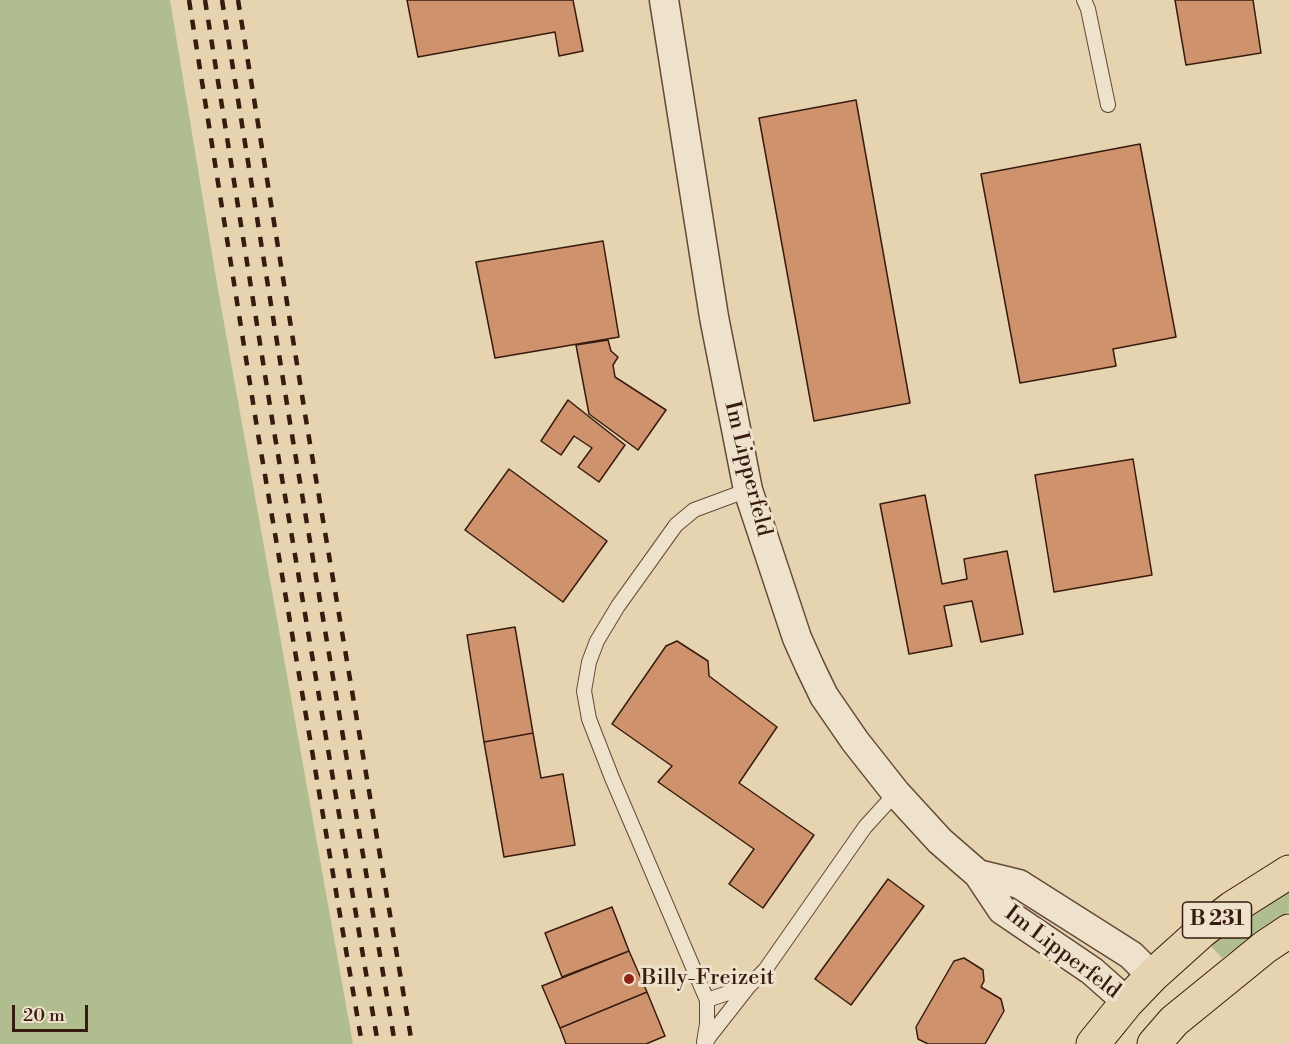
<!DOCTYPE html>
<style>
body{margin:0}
#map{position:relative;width:1289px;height:1044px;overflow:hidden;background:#e6d3b0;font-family:"Libre Bodoni",serif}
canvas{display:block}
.scale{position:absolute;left:12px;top:1005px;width:76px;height:27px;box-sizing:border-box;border:3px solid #371b0f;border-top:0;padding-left:8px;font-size:18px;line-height:21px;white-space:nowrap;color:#371b0f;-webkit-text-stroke:4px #efe2cc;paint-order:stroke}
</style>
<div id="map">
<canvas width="1289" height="1044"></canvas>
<div class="scale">20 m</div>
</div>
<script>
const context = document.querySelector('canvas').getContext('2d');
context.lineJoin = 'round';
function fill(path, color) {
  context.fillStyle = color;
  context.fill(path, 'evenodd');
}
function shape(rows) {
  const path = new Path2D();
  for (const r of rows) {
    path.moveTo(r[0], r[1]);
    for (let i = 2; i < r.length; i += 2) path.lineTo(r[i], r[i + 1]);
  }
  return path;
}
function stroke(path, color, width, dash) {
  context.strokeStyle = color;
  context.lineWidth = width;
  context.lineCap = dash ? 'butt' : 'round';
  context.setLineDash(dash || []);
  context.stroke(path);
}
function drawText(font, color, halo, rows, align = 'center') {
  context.font = font + ' "Libre Bodoni",serif';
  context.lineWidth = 6;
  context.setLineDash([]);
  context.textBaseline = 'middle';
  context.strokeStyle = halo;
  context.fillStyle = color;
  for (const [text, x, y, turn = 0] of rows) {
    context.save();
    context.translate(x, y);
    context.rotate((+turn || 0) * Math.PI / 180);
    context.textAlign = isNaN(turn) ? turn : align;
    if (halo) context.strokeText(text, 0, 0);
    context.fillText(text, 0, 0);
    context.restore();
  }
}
fill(shape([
 [0,0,170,0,217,284,353,1044,0,1044],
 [1289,889,1289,911,1267,927,1222,958,1209,944,1229,928]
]), '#b0be8f');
const building = shape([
 [407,0,573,0,583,51,559,56,555,32,418,57,407,0],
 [1175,0,1253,0,1261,53,1186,65,1175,0],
 [856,100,910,403,814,421,759,118,856,100],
 [1140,144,1176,337,1113,349,1116,366,1020,383,981,174,1140,144],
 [603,241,619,337,495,358,476,262,603,241],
 [608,340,611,351,618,357,613,365,615,377,666,410,638,450,589,414,576,345,608,340],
 [568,400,625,445,599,482,578,467,592,448,574,436,561,455,541,441,568,400],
 [1133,459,1152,575,1054,592,1035,475,1133,459],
 [509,469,607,541,563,602,465,530,509,469],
 [925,495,942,584,967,579,964,559,1007,551,1023,634,981,642,972,601,944,606,952,646,909,654,880,504,925,495],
 [515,627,533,733,484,742,467,635,515,627],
 [677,641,708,661,709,676,777,727,739,783,814,835,763,908,729,884,754,849,658,782,672,766,612,724,666,646,677,641],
 [533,733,541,778,563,774,575,845,504,857,484,742,533,733],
 [888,879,924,906,851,1005,815,979,888,879],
 [612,907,629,951,562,977,545,933,612,907],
 [629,951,647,992,560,1028,542,986,629,951],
 [964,958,983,970,984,981,981,987,1001,999,1004,1011,985,1044,928,1044,918,1039,916,1027,954,961,964,958],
 [647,992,665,1036,646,1044,566,1044,560,1028,647,992]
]);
fill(building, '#ce936c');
stroke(building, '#371b0f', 1.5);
const service = shape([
 [1084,0,1088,9,1108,105],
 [748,490,694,510,676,525,618,606,597,641,589,662,584,691,589,719,612,778,707,1000,749,986,765,970,865,827,896,793],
 [704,1042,707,1024,707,1000],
 [705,1044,709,1037,749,986]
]);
const minor = shape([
 [664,0,714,317,748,490,797,638,810,667,824,696,855,741,896,793,940,841,978,874,1002,910,1092,971,1127,1002],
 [978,874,1019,884,1131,955,1152,976]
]);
const primary = shape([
 [1093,1044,1127,1002,1152,976,1202,931,1232,908,1289,872],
 [1154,1044,1174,1021,1265,947,1289,931]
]);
stroke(service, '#634937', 16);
stroke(minor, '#634937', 31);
stroke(primary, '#371b0f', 35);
stroke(service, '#efe2cc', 14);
stroke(minor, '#efe2cc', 28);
stroke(primary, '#e6d3b0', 33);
stroke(shape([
 [189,0,258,434,362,1044],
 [205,0,274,431,378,1044],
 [222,0,291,429,395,1044],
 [238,0,307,426,412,1044]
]), '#371b0f', 4.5, [10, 10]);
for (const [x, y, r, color] of [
 [629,979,6,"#8f2418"]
]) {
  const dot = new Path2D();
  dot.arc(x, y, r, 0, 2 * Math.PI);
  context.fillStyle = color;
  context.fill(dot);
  stroke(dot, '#efe2cc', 2);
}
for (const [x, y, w] of [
 [1217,920,69]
]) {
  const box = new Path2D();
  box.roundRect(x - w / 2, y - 18, w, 36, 4.5);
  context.fillStyle = '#efe2cc';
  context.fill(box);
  stroke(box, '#371b0f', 1.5);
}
drawText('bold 21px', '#371b0f', null, [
 ["B 231",1217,920]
]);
drawText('22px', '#371b0f', '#efe2cc', [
 ["Im Lipperfeld",747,469,76],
 ["Im Lipperfeld",1062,953,37]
]);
drawText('22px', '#371b0f', '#efe2cc', [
 ["Billy-Freizeit",641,979]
], 'left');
</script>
